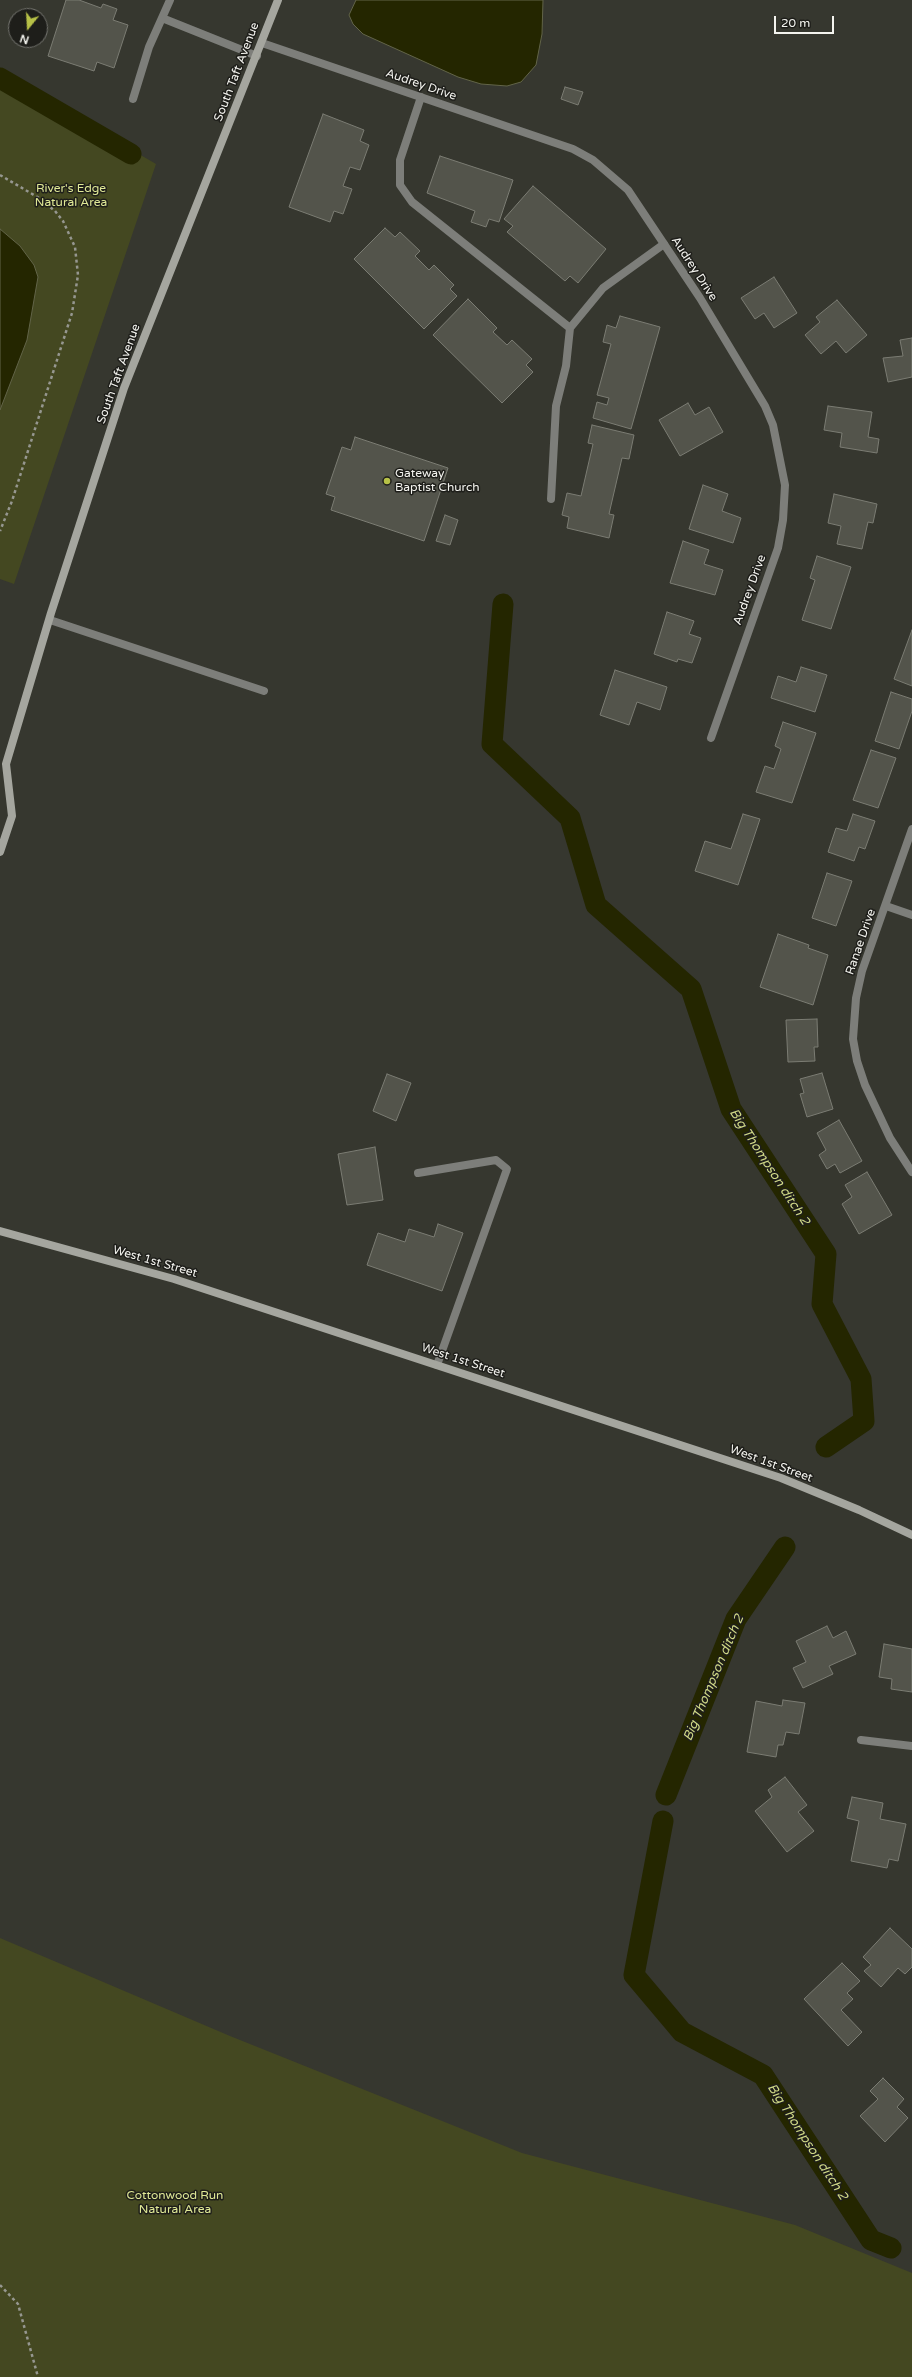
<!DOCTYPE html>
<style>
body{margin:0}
#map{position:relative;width:912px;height:2377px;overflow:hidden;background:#36372f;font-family:"Varela Round",sans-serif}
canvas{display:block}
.north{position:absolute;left:8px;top:8px;width:40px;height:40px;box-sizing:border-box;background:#1e1e1a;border:1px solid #74746f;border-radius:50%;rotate:198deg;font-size:11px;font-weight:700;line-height:16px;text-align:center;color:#f4f4ef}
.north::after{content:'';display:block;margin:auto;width:14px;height:18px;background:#b7c147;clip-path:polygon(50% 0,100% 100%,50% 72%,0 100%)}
.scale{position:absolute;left:774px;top:16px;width:60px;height:18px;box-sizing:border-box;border:2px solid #f4f4ef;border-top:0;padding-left:5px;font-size:12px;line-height:14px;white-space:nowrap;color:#f4f4ef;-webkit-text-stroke:3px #1e1e1a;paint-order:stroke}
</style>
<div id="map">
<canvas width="912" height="2377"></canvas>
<div class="north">N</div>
<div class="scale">20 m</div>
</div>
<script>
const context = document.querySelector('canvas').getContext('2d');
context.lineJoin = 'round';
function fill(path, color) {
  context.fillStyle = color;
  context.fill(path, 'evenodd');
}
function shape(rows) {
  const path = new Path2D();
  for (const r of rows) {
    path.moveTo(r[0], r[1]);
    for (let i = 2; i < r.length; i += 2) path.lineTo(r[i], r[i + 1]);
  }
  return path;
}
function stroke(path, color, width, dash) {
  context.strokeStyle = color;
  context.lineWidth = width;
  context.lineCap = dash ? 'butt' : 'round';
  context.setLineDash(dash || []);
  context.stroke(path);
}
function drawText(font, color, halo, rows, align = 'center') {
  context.font = font + ' "Varela Round",sans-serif';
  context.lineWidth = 3;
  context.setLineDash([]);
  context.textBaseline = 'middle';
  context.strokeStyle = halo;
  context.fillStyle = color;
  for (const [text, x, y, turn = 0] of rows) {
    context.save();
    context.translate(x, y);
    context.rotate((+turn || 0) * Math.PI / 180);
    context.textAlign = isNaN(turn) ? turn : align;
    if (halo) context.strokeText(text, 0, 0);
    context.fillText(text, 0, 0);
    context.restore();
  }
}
fill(shape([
 [0,73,156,164,14,584,0,579],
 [0,1938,230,2036,522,2153,795,2225,912,2273,912,2377,0,2377]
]), '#444821');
const water = shape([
 [356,0,543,0,542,34,536,65,521,82,507,86,481,84,458,77,363,34,353,24,349,15,356,0],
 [0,229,20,246,34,265,38,277,27,340,0,410,0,229]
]);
fill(water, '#242600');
stroke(water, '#626448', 1);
stroke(shape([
 [0,78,131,154],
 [503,604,492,744,570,818,596,905,691,989,731,1109,826,1254,822,1304,861,1379,864,1421,826,1447],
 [666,1795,736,1619,785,1547],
 [663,1821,634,1975,682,2032,763,2075,871,2240,891,2248]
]), '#242600', 21);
const building = shape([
 [66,0,79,0,101,8,103,4,117,9,113,20,128,25,114,68,97,62,94,71,48,56,66,0],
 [565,87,583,92,578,105,561,99,565,87],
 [323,114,364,130,360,141,369,145,360,170,350,167,343,186,352,189,343,214,334,211,330,222,289,207,323,114],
 [440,156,513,180,499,222,489,219,486,227,471,222,475,211,427,193,440,156],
 [533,186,606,249,578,283,570,276,565,281,507,232,513,226,504,219,533,186],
 [385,228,395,237,400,232,420,251,415,256,429,270,434,265,454,285,450,289,457,296,424,329,354,259,385,228],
 [774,277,797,313,774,328,764,313,755,319,741,298,774,277],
 [468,299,497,328,493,332,507,345,512,340,532,359,526,365,533,372,502,403,433,335,468,299],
 [837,300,867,335,846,353,836,341,821,354,805,335,820,322,816,317,837,300],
 [620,316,660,327,631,429,593,418,597,402,607,405,609,398,597,395,611,344,603,342,607,325,616,328,620,316],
 [912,338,912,377,888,382,883,358,903,356,900,340,912,338],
 [688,403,695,415,709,407,723,432,680,456,659,420,688,403],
 [828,406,872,412,868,437,879,439,877,453,840,447,842,433,824,430,828,406],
 [592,425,634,435,629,459,622,458,609,514,614,515,609,538,567,528,569,517,562,515,567,493,581,496,593,444,588,443,592,425],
 [355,437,448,468,424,541,331,510,335,497,326,494,342,447,351,450,355,437],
 [703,485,728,494,722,511,741,518,733,543,689,529,703,485],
 [834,494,877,504,873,523,868,522,862,549,837,544,841,526,828,523,834,494],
 [445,515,458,520,450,545,436,541,445,515],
 [683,541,709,550,704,564,723,570,715,595,670,583,683,541],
 [817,556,851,567,831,629,802,620,815,580,810,578,817,556],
 [667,612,694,621,689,634,701,638,692,663,678,659,677,662,654,654,667,612],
 [912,630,912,686,894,679,912,630],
 [801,667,827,675,815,712,771,698,778,676,796,682,801,667],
 [615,670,667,687,660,710,637,702,629,725,600,715,615,670],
 [891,692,912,699,912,711,899,749,875,741,891,692],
 [783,722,816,733,792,803,756,792,765,766,774,769,781,749,775,746,783,722],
 [871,750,896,758,878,808,853,800,871,750],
 [743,814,760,819,738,885,695,871,705,841,731,849,743,814],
 [853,814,875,821,865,849,859,847,854,861,828,852,836,828,847,831,853,814],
 [827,873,852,881,836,926,812,918,827,873],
 [778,934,809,945,808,948,828,955,813,1005,760,987,778,934],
 [817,1019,818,1047,814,1047,815,1061,788,1062,786,1020,817,1019],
 [822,1073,833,1109,807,1117,800,1094,804,1093,800,1079,822,1073],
 [387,1074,411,1083,396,1121,373,1111,387,1074],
 [839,1120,862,1161,840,1173,835,1164,827,1169,819,1155,826,1150,817,1133,839,1120],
 [375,1147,383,1200,347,1205,338,1154,375,1147],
 [867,1172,892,1215,859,1234,842,1204,852,1197,845,1185,867,1172],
 [438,1224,463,1233,442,1291,367,1265,378,1233,405,1242,409,1229,434,1237,438,1224],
 [827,1626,833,1638,846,1631,856,1654,829,1666,833,1674,803,1688,793,1668,806,1662,796,1641,827,1626],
 [884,1644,912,1649,912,1692,891,1689,892,1679,879,1677,884,1644],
 [783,1700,805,1703,799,1734,786,1732,783,1745,778,1745,776,1757,747,1752,756,1701,782,1706,783,1700],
 [785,1777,807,1805,798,1812,814,1831,787,1852,755,1811,772,1797,768,1790,785,1777],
 [852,1797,883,1803,880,1819,906,1824,898,1861,889,1859,887,1868,851,1861,859,1821,847,1818,852,1797],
 [890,1928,912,1949,912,1967,905,1974,898,1968,881,1987,864,1971,871,1965,863,1957,890,1928],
 [842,1963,860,1981,847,1993,853,1999,841,2010,862,2032,848,2046,804,1999,842,1963],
 [883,2078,904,2099,897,2107,908,2118,885,2142,860,2116,878,2099,870,2091,883,2078]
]);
fill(building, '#53544b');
stroke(building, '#7b7c73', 1);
stroke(shape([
 [0,175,39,198,55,211,63,221,75,247,78,275,72,313,12,501,0,531],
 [0,2285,18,2304,38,2377]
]), '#969790', 2.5, [3, 3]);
stroke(shape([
 [421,97,400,160,400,185,412,202,570,328],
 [551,499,556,406,566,366,570,328,603,288,664,244],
 [50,620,264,691],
 [418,1173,496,1160,507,1169,437,1365]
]), '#7d7e7a', 8);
stroke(shape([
 [162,18,257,56],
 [262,43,573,149,593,160,628,190,700,298,765,406,773,425,785,485,783,520,778,548,711,738],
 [133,99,149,47,170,0],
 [912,829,862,971,856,998,853,1039,857,1061,865,1085,890,1138,912,1172],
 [886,906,912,915],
 [861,1740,912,1746]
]), '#7d7e7a', 8);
stroke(shape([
 [0,852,12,816,6,764,51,613,124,388,278,0],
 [0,1231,174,1279,781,1478,859,1510,912,1535]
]), '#a5a69f', 8);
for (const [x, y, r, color] of [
 [387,481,4,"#b7c147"]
]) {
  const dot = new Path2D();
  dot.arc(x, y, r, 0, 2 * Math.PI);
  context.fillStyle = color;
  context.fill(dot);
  stroke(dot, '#1e1e1a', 1.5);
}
drawText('12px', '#f4f4ef', '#1e1e1a', [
 ["South Taft Avenue",237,72,-69],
 ["Audrey Drive",421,85,19],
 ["Audrey Drive",694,269,57],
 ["South Taft Avenue",119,374,-70],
 ["Audrey Drive",750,590,-70],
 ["Ranae Drive",861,942,-71],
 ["West 1st Street",155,1262,16],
 ["West 1st Street",463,1361,18],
 ["West 1st Street",771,1464,20]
]);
drawText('12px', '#e0e996', '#1e1e1a', [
 ["River's Edge",71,189],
 ["Natural Area",71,203],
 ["Cottonwood Run",175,2196],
 ["Natural Area",175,2210]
]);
drawText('12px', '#f4f4ef', '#1e1e1a', [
 ["Gateway",395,474],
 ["Baptist Church",395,488]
], 'left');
drawText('italic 13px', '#d0d986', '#1e1e1a', [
 ["Big Thompson ditch 2",769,1167,57],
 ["Big Thompson ditch 2",714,1678,-67],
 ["Big Thompson ditch 2",807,2142,57]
]);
</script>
